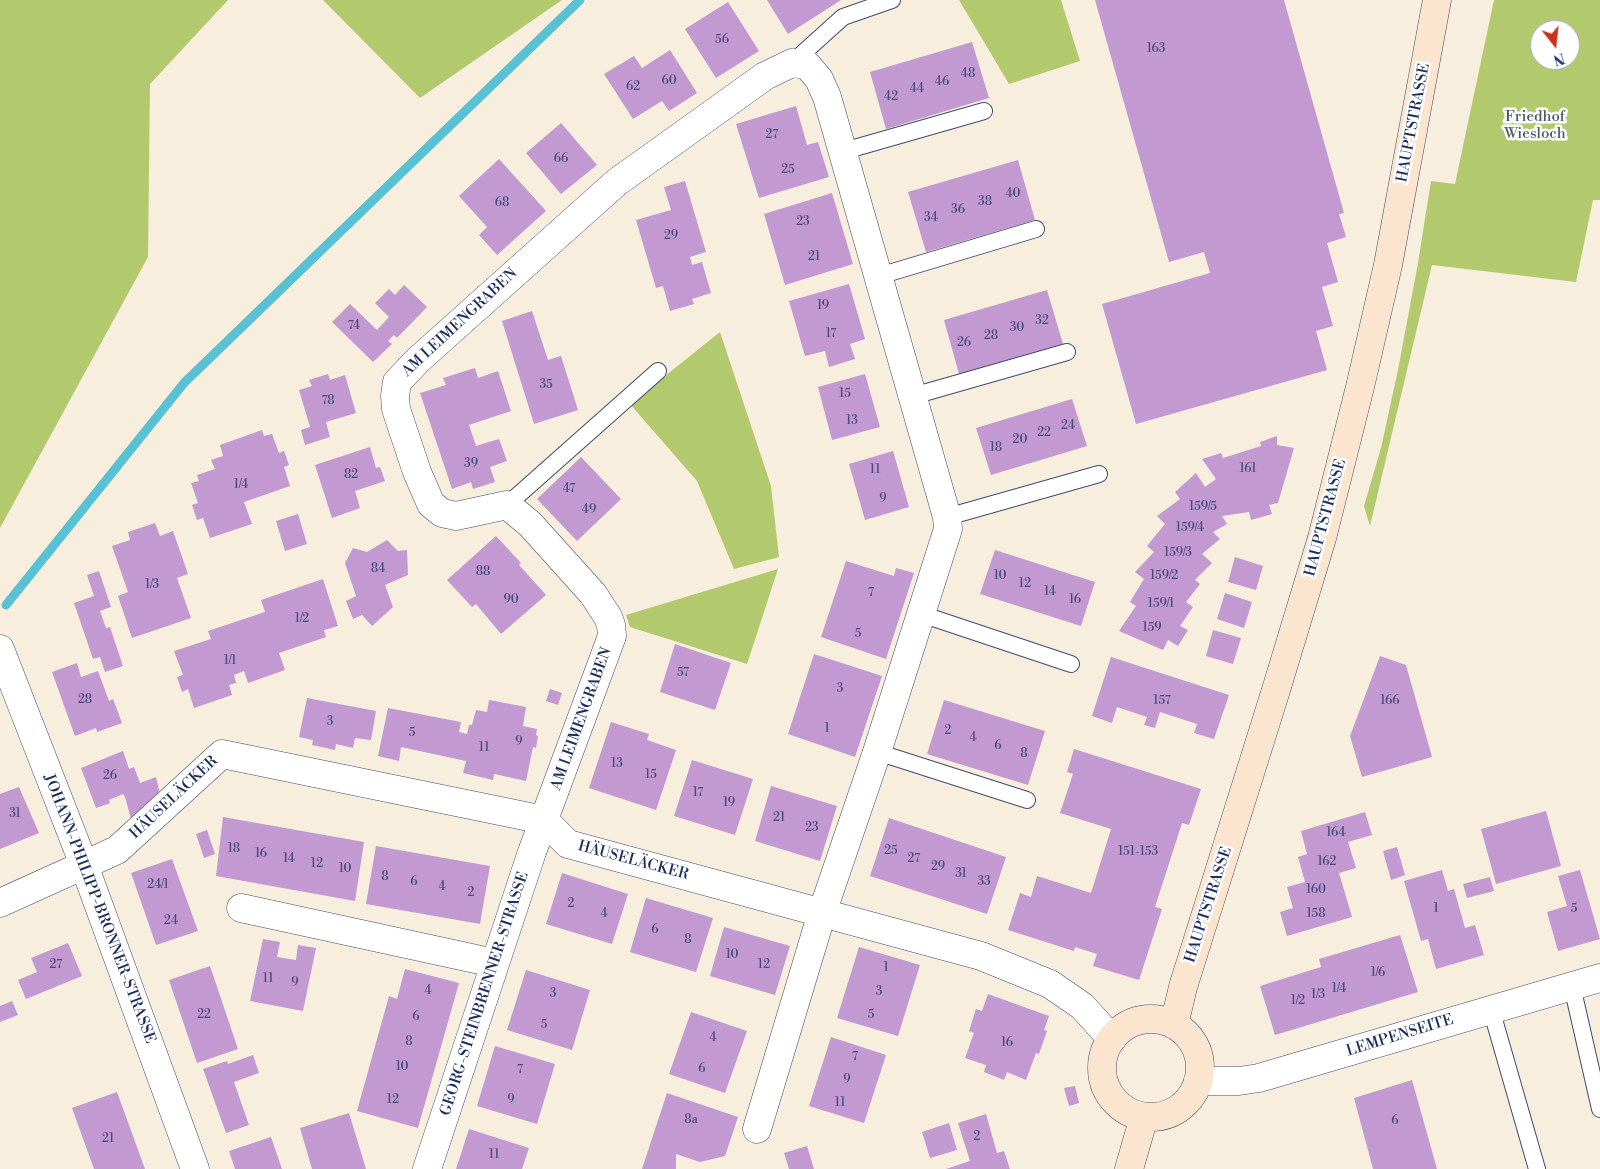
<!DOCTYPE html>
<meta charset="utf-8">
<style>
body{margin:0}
#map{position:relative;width:1600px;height:1169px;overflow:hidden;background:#f7eede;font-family:"Libre Bodoni",serif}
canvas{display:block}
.north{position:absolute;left:1530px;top:20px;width:50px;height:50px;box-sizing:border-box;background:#fff;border:1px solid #a4acbf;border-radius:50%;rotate:164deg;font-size:14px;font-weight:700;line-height:20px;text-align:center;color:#1b2f5e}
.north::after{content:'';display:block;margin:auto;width:18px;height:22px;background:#c8321e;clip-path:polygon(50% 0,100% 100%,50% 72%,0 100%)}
</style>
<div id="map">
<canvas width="1600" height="1169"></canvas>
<div class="north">N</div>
</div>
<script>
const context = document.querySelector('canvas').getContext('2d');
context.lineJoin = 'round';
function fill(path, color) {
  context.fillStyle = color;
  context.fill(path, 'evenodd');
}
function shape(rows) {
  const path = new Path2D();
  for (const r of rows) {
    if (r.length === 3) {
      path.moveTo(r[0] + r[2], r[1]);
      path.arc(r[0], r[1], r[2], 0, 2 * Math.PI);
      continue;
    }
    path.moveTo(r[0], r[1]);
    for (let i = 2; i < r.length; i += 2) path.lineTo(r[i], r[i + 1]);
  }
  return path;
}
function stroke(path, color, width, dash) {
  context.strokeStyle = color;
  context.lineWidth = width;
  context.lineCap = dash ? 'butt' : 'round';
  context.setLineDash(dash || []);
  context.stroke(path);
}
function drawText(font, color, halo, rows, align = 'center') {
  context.font = font + ' "Libre Bodoni",serif';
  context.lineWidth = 5;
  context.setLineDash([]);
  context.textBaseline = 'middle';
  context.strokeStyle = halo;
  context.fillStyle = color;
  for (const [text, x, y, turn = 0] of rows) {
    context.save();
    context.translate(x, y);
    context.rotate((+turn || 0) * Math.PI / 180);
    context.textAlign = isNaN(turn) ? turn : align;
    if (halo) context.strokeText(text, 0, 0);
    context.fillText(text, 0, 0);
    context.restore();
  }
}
fill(shape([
 [0,0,228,0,150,84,148,257,0,528],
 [323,0,562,0,420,98],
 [959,0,1061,0,1080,61,1009,84],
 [1494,0,1600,0,1600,200,1593,200,1576,282,1432,265,1370,526,1364,506,1381,448,1398,370,1418,263,1431,181,1455,184],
 [1540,30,1570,30,1570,60,1540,60],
 [720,332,771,486,779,557,734,569,697,481,630,404],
 [778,569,747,664,630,627,626,615]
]), '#b3c96e');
stroke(shape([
 [6,605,184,383,580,0]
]), '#58c1d4', 9);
fill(shape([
 [767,0,841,0,788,34],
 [1095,0,1284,0,1344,213,1339,214,1346,237,1327,243,1338,282,1322,287,1333,326,1316,331,1327,370,1136,424,1102,304,1210,273,1204,252,1169,262],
 [728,2,759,51,716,78,685,29],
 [972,42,989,98,886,129,870,72],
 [670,50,697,93,669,111,662,101,633,119,604,74,634,56,642,68],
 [796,106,807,145,818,142,829,177,759,198,736,124],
 [561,123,597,165,561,194,526,153],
 [499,159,546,211,497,255,479,235,487,227,459,196],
 [1018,160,1035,220,926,252,908,192],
 [685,181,706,252,690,257,692,265,702,262,711,293,692,299,694,304,670,311,663,286,656,288,636,220,671,210,664,187],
 [832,193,853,264,785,285,764,214],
 [849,284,865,339,850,344,855,359,829,367,825,351,805,356,789,301],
 [404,285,427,307,397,338,394,335,388,341,392,344,373,362,332,322,350,304,377,330,389,317,375,303,389,289,395,295],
 [1047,290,1063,344,959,374,944,320],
 [532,311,548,360,561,356,578,410,534,424,502,321],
 [475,368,478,378,498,371,511,411,469,425,476,446,499,439,507,461,490,467,495,482,473,489,471,482,452,489,420,393,446,385,443,378],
 [328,374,330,380,345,375,356,413,326,422,330,437,305,445,301,430,310,427,299,390,312,386,309,380],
 [865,374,880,427,832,440,818,387],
 [1072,399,1087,446,991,475,976,428],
 [262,430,264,436,272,434,279,453,284,451,289,465,284,467,290,486,244,502,252,524,210,538,203,518,197,520,192,505,198,503,191,483,199,481,197,475,215,469,211,460,223,456,220,445],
 [1277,436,1277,445,1294,448,1278,503,1269,505,1272,514,1251,520,1249,512,1222,516,1227,524,1213,532,1220,539,1202,554,1212,563,1195,580,1200,584,1186,602,1193,607,1180,626,1188,630,1178,646,1168,640,1163,650,1119,631,1136,606,1130,602,1144,579,1135,572,1154,552,1147,546,1165,524,1157,516,1180,499,1175,492,1196,473,1205,487,1216,479,1202,459,1221,453,1223,458,1261,446,1260,442],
 [370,447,376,468,380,467,385,481,355,491,360,508,332,518,315,465],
 [893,451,909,507,865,520,849,464],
 [581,457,621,499,577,541,537,499],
 [298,514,307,544,285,551,276,521],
 [155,523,160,536,173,531,188,574,177,578,191,618,132,638,118,596,128,592,112,546,130,540,128,532],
 [496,536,521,563,519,565,546,595,501,634,476,604,472,607,447,580],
 [387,540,398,551,407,550,408,575,385,585,393,607,372,626,362,615,353,619,346,601,356,596,345,563,353,548,367,552],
 [995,550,1095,582,1081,626,980,594],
 [1235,557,1263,566,1256,590,1228,582],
 [846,561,894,576,896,568,914,573,886,659,821,637],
 [99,571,111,607,100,611,106,628,110,627,123,666,105,672,100,657,93,659,74,603,94,596,87,575],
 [323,579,338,626,324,630,326,637,279,653,285,670,248,683,244,671,234,675,236,683,229,685,232,695,194,708,188,689,182,692,177,677,183,675,174,651,211,639,208,631,265,612,261,600],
 [1225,593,1252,602,1244,628,1217,619],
 [1213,630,1241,638,1233,664,1206,656],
 [675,644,731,663,715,710,660,692],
 [814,654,882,676,855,757,788,734],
 [1380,656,1406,665,1432,757,1362,777,1350,736],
 [1111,657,1229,695,1214,739,1194,733,1197,724,1160,712,1155,728,1144,725,1147,717,1117,707,1112,723,1092,716],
 [77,663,81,677,98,671,109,701,113,699,122,723,97,732,96,728,75,736,52,672],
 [550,689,562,693,558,705,546,701],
 [307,698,376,711,371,740,355,738,353,748,336,744,335,750,312,745,313,740,299,737],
 [489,700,526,707,523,726,537,729,536,735,538,736,536,748,533,747,526,781,494,774,493,780,463,773,466,761,401,747,399,761,378,756,388,708,461,722,459,732,467,734,469,725,472,725,476,710,487,712],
 [944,700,1045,731,1028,785,927,754],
 [611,722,649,734,647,740,676,750,656,810,589,788],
 [1074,749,1201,789,1189,825,1182,823,1155,907,1162,909,1139,980,1093,966,1097,954,1075,947,1074,951,1008,930,1020,893,1031,897,1037,876,1091,893,1111,829,1060,813,1073,774,1067,772],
 [123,751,129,769,134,767,140,783,156,777,160,794,131,819,125,797,123,794,109,800,110,803,96,808,81,768],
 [692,760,753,779,735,835,674,816],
 [771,786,837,806,820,861,755,841],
 [19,787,39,833,0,849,0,794],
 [1546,811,1561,866,1496,884,1481,829],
 [1365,812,1372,835,1348,842,1356,868,1339,873,1352,917,1287,936,1280,912,1293,908,1287,887,1305,882,1298,857,1307,854,1301,831],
 [223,817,364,842,355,901,216,876],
 [889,818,1006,857,987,914,870,876],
 [207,830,215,854,204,858,196,834],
 [376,846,490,866,480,924,366,904],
 [1397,847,1405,875,1391,880,1383,851],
 [172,859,198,931,156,945,131,873],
 [1442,870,1448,891,1454,889,1465,928,1475,925,1484,955,1436,969,1428,939,1421,941,1404,881],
 [1580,870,1600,939,1558,951,1547,912,1567,906,1558,876],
 [562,873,628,894,612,944,546,924],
 [1490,877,1494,891,1467,898,1463,884],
 [646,898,713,918,696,972,630,952],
 [724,927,790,946,775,995,710,976],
 [1400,935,1418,992,1275,1035,1260,986,1321,967,1319,959],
 [263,939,280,942,277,957,296,960,298,945,316,948,303,1011,250,1001],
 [68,943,82,976,26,999,18,980,37,972,31,958],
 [859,947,920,965,898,1036,837,1018],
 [210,966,238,1049,197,1063,169,980],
 [405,969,459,983,418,1128,357,1111,389,996,397,999],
 [526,970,590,990,572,1050,507,1030],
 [988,994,1049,1016,1044,1030,1047,1031,1039,1054,1036,1053,1026,1080,1007,1072,1004,1080,984,1072,986,1065,965,1058,974,1033,969,1031,976,1009,982,1011],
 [12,1001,18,1015,0,1022,0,1006],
 [691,1012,747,1031,725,1093,669,1074],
 [831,1037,886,1055,864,1123,809,1106],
 [495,1046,555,1064,537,1124,477,1106],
 [253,1055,259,1073,234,1082,249,1125,226,1133,203,1069,227,1061,228,1064],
 [1412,1080,1437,1169,1373,1169,1354,1098],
 [1075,1086,1079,1103,1069,1106,1064,1088],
 [117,1092,145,1169,94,1169,72,1108],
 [667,1093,738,1117,725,1156,700,1162,676,1154,676,1169,642,1169],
 [349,1113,366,1169,312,1169,300,1128],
 [986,1114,997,1153,1004,1151,1010,1169,946,1169,970,1161,958,1123],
 [949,1123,957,1150,930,1158,922,1132],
 [469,1129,529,1148,522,1169,456,1169],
 [271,1137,282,1169,235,1169,229,1151],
 [807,1146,814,1169,789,1169,784,1153]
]), '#c299d0');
const lane = shape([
 [792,63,843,17,892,0],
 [844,151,984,111],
 [879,276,1036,229],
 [913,396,1067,352],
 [507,505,658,371],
 [947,517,1099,474],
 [921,614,1071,664],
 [877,752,1027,800],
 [1572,986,1600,1109],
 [1491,1009,1537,1169]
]);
const street = shape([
 [0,649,84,865,195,1169],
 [0,903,117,850,222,754,544,820,568,844,981,956,1050,984,1082,1006,1112,1039],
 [241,908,494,963],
 [1198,1081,1239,1081,1259,1078,1600,978],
 [427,1169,532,852,612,636,611,625,608,617,593,594,530,524,507,505,456,516,442,513,431,504,417,472,396,409,395,396,397,382,418,360,617,182,765,76,792,63,807,65,819,79,827,97,947,517,948,529,877,752,822,913,757,1129]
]);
const secondary = shape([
 [1151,1068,49],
 [1174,1025,1183,987,1276,690,1322,538,1360,387,1388,265,1437,0],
 [1129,1169,1144,1117]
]);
stroke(lane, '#3c4c71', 18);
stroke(street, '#3c4c71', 29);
stroke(secondary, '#3c4c71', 29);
stroke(lane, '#fff', 16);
stroke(street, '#fff', 28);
stroke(secondary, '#fbe5cf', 28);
drawText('12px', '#454a7a', null, [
 ["56",722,40],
 ["163",1156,49],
 ["48",968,74],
 ["60",669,81],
 ["46",942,82],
 ["62",633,87],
 ["44",917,89],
 ["42",891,97],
 ["27",772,135],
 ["66",561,159],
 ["25",788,170],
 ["40",1013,194],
 ["38",985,202],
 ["68",502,203],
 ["36",958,210],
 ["34",931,218],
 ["23",803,222],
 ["29",671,236],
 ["21",814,257],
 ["19",823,306],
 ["32",1042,321],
 ["74",354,326],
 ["30",1017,328],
 ["17",831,334],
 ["28",991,336],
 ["26",964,343],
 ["35",546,385],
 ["15",845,394],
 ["78",328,401],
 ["13",852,421],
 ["24",1068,426],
 ["22",1044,433],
 ["20",1020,440],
 ["18",996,448],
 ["39",471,464],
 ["161",1248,469],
 ["11",875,470],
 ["82",351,475],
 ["1/4",241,485],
 ["47",569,489],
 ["9",883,499],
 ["159/5",1203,507],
 ["49",589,510],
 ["159/4",1190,528],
 ["159/3",1178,553],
 ["84",378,569],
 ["88",483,572],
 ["10",1000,576],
 ["159/2",1164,576],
 ["12",1025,584],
 ["1/3",152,585],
 ["14",1050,592],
 ["7",871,593],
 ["90",511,600],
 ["16",1075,600],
 ["159/1",1161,604],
 ["1/2",302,619],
 ["159",1152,628],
 ["5",858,634],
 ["1/1",230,661],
 ["57",683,673],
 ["3",840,689],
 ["28",85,700],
 ["157",1162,701],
 ["166",1390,701],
 ["3",330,722],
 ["1",827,729],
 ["2",948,731],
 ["5",412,733],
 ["4",973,738],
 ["9",519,742],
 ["6",998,746],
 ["11",484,748],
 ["8",1024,754],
 ["13",617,764],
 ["15",651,775],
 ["26",110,776],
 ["17",698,793],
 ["19",729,803],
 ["31",15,814],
 ["21",779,818],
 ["23",812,828],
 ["164",1336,833],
 ["18",234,849],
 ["25",891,851],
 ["151-153",1138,852],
 ["16",261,854],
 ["14",289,859],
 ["27",914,859],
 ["162",1327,862],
 ["12",317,864],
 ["29",938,867],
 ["10",345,869],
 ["31",961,874],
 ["8",385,877],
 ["6",414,882],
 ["33",984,882],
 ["24/1",158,885],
 ["4",442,887],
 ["160",1316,890],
 ["2",471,893],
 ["2",571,904],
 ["1",1436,909],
 ["5",1574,909],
 ["4",604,914],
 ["158",1316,914],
 ["24",171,921],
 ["6",655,930],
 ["8",688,940],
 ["10",732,955],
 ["27",56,965],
 ["12",764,965],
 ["1",886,968],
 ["1/6",1378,973],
 ["11",268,979],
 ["9",295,983],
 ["1/4",1339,989],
 ["4",428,991],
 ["3",879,992],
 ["3",553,994],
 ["1/3",1318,995],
 ["1/2",1298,1001],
 ["22",204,1015],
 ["5",871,1015],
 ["6",416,1017],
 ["5",544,1025],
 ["4",713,1038],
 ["8",409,1042],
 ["16",1007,1043],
 ["7",855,1057],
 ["10",402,1067],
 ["6",702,1069],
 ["7",520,1070],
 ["9",847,1080],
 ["12",393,1100],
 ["9",511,1100],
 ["11",840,1103],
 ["8a",691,1120],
 ["6",1395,1121],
 ["2",977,1137],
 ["21",108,1139],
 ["11",494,1155]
]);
drawText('15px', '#495d63', '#fff', [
 ["Friedhof",1535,117],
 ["Wiesloch",1535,134]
]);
drawText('15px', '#1b2f5e', '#fff', [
 ["HAUPTSTRASSE",1414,123,-79],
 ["AM LEIMENGRABEN",460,323,-43],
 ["HAUPTSTRASSE",1326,518,-75],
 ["AM LEIMENGRABEN",582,719,-70],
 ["HÄUSELÄCKER",174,798,-43],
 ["HÄUSELÄCKER",633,861,15],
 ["HAUPTSTRASSE",1209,905,-72],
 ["JOHANN-PHILIPP-BRONNER-STRASSE",99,909,69],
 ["GEORG-STEINBRENNER-STRASSE",485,994,-72],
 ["LEMPENSEITE",1400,1036,-17]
]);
</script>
